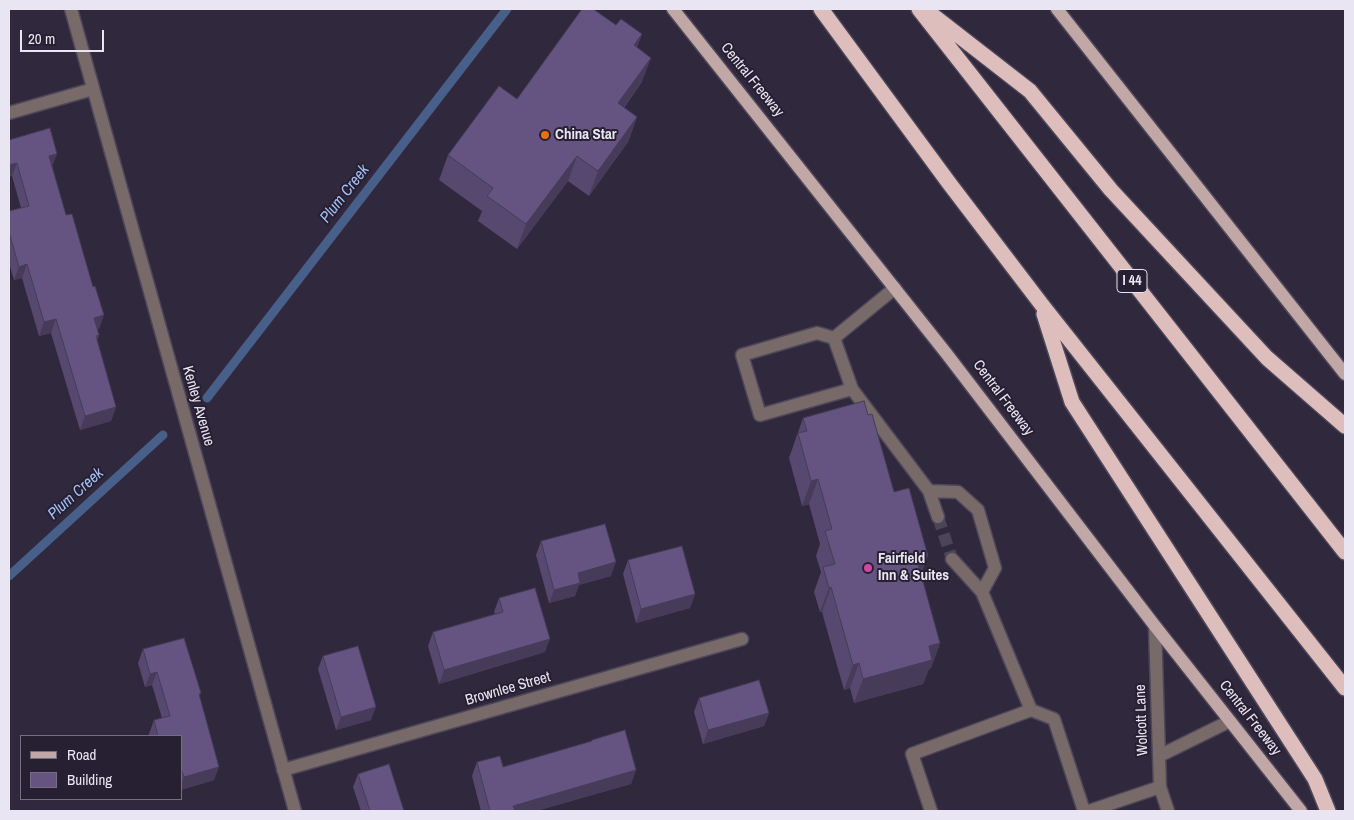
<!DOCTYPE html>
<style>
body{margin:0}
#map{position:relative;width:1354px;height:820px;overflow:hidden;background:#30293d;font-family:"Archivo Narrow",sans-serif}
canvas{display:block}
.frame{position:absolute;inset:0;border:10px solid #e9e5f2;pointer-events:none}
.legend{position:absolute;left:20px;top:735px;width:162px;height:65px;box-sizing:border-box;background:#271f32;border:1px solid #756e7f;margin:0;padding:6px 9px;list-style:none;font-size:15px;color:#e9e5f2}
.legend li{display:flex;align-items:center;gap:10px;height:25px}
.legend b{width:25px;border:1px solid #756e7f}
.scale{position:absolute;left:20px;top:30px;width:84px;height:22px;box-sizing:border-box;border:2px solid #e9e5f2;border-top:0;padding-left:6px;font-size:15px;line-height:18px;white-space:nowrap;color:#e9e5f2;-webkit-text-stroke:4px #271f32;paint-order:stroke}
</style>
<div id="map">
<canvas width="1354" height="820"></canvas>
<div class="frame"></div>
<ul class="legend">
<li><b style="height:6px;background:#c1a7a5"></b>Road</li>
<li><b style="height:14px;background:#655481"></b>Building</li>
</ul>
<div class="scale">20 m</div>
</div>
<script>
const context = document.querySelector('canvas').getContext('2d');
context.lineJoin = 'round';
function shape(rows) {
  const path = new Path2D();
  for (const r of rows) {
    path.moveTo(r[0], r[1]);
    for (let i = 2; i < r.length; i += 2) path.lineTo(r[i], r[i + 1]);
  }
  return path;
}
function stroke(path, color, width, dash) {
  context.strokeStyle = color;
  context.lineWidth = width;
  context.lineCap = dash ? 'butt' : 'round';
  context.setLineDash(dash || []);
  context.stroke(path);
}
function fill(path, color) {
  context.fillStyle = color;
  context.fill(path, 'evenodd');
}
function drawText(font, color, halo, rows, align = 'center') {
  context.font = font + ' "Archivo Narrow",sans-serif';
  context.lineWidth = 4;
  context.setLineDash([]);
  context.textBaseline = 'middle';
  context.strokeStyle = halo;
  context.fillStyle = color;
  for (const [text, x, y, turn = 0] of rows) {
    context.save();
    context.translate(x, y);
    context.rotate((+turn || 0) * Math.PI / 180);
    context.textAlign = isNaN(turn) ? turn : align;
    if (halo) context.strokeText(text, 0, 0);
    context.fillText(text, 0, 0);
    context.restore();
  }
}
stroke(shape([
 [207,398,507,9],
 [9,576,163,435]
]), '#485f8a', 9);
stroke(shape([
 [938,517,952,559]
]), '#4c4558', 12, [12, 6]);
const minor = shape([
 [71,9,295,811],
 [9,113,93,89],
 [834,338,852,389,760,415,742,355,817,333,834,338,895,288],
 [852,389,929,491,938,517],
 [929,491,958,492,978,510,995,568,982,592],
 [952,559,982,592,1031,710],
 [1155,626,1160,787,1168,811],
 [1159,756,1230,721],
 [283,770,742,639],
 [931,811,912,754,1031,710,1054,719,1084,811],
 [1089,811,1160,787]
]);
const major = shape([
 [673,9,946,353,1155,626,1301,811],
 [1057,9,1345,374]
]);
const highway = shape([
 [821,9,949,183,1042,305,1345,688],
 [919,9,1345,552],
 [931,14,1030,91,1111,190,1267,358,1345,426],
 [1044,314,1072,402,1315,779,1328,811]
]);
stroke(minor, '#4e475a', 15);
stroke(major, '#4e475a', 15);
stroke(highway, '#4e475a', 18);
stroke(minor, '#776a69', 12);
stroke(major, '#c1a7a5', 12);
stroke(highway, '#debebd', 15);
fill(shape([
 [616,25,642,34,637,47,642,82,624,108,637,117,628,142,589,196,568,181,517,249,478,221,482,211,439,180,448,155,517,99],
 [9,140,52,167,99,329,97,329,99,335,97,340,116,407,111,421,80,430,51,333,39,336,22,278,14,280,9,263,9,211,21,208,12,176],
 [868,415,921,575,940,643,931,668,929,669,923,684,854,703,850,688,844,690,822,612,820,612,814,592,821,572,816,556,820,544,809,504,802,506,789,458,803,418],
 [541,541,611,576,579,585,575,596,549,603,536,555],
 [628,560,695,594,690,608,636,623,623,574],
 [499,598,545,652,439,684,428,646,433,632,495,614,494,612],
 [143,649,201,693,199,697,214,780,181,790,181,736,149,736,149,734,154,720,162,718,152,685,145,687,138,663],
 [323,656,371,720,336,730,318,669],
 [699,698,769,713,764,726,703,744,694,712],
 [592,740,636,770,631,784,536,811,481,811,472,776,477,762,503,767,591,742],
 [358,774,404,811,361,811,353,787]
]), '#57486f');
fill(shape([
 [642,34,633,58,634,45],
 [651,58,642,82,609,128,618,103],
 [637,117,628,142,589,196,598,171],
 [57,154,52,167,49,156],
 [577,156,568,181,517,249,526,224],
 [17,163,12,176,9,177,9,165],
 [27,264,22,278,14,280,19,267],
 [104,315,99,329,89,331,94,318],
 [56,319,51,333,39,336,44,322],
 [116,407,111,421,80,430,85,416],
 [818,479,809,504,802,506,811,481],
 [928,556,919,581,917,560],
 [616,562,611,576,579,585,575,596,549,603,554,590,578,573],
 [831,587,822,612,820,612,829,588],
 [695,594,690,608,636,623,641,609],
 [550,639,545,652,439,684,444,670],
 [940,643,931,668,929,669,923,684,854,703,863,679,929,646],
 [859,663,850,688,844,690,853,665],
 [157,672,152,685,145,687,150,674],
 [376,707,371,720,336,730,341,717],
 [769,713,764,726,703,744,708,730],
 [219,767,214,780,181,790,181,783,184,777],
 [636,770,631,784,536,811,511,811,513,806]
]), '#473b5a');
const building = shape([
 [582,9,593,9,616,25,621,19,642,34,634,45,651,58,618,103,637,117,598,171,577,156,526,224,487,196,493,188,448,155,499,86,517,99,582,9],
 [50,128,57,154,49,156,66,215,72,214,93,287,95,286,104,315,94,318,99,335,96,336,116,407,85,416,56,319,44,322,27,264,19,267,9,232,9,211,29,206,17,163,9,165,9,140,50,128],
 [864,401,868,415,872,414,894,492,909,488,928,556,917,560,940,643,929,646,932,660,863,679,859,663,853,665,831,587,829,588,823,567,835,564,825,531,832,529,818,479,811,481,798,433,807,431,803,418,864,401],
 [605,524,616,562,578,573,580,583,554,590,541,541,605,524],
 [682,546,695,594,641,609,628,560,682,546],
 [535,588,550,639,444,670,433,632,503,612,499,598,535,588],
 [184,638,201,693,199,694,219,767,184,777,181,769,181,736,158,736,154,720,170,716,157,672,150,674,143,649,184,638],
 [358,646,376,707,341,717,323,656,358,646],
 [759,680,769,713,708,730,699,698,759,680],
 [625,730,636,770,513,806,515,811,490,811,477,762,500,756,503,767,592,741,592,740,625,730],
 [389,764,404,811,370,811,358,774,389,764]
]);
fill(building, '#655481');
stroke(building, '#473b5a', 1);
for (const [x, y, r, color] of [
 [545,135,5,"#e8710a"],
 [868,568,5,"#d1479c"]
]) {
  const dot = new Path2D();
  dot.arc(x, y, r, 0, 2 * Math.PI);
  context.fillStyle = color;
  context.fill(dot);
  stroke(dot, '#271f32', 2);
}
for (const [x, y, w] of [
 [1132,281,30]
]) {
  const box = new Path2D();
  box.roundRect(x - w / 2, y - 11.5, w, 23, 4);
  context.fillStyle = '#271f32';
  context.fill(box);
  stroke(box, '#e9e5f2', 1);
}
drawText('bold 14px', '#e9e5f2', null, [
 ["I 44",1132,281]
]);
drawText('15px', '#e9e5f2', '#271f32', [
 ["Central Freeway",752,80,51],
 ["Central Freeway",1003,398,53],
 ["Kenley Avenue",198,406,74],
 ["Brownlee Street",508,689,-16],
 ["Central Freeway",1250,718,52],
 ["Wolcott Lane",1142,720,-92]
]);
drawText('bold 15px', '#e9e5f2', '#271f32', [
 ["China Star",555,135],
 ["Fairfield",878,559],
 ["Inn & Suites",878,576]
], 'left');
drawText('italic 16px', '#a2bff5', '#271f32', [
 ["Plum Creek",345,194,-52],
 ["Plum Creek",76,494,-42]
]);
</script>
